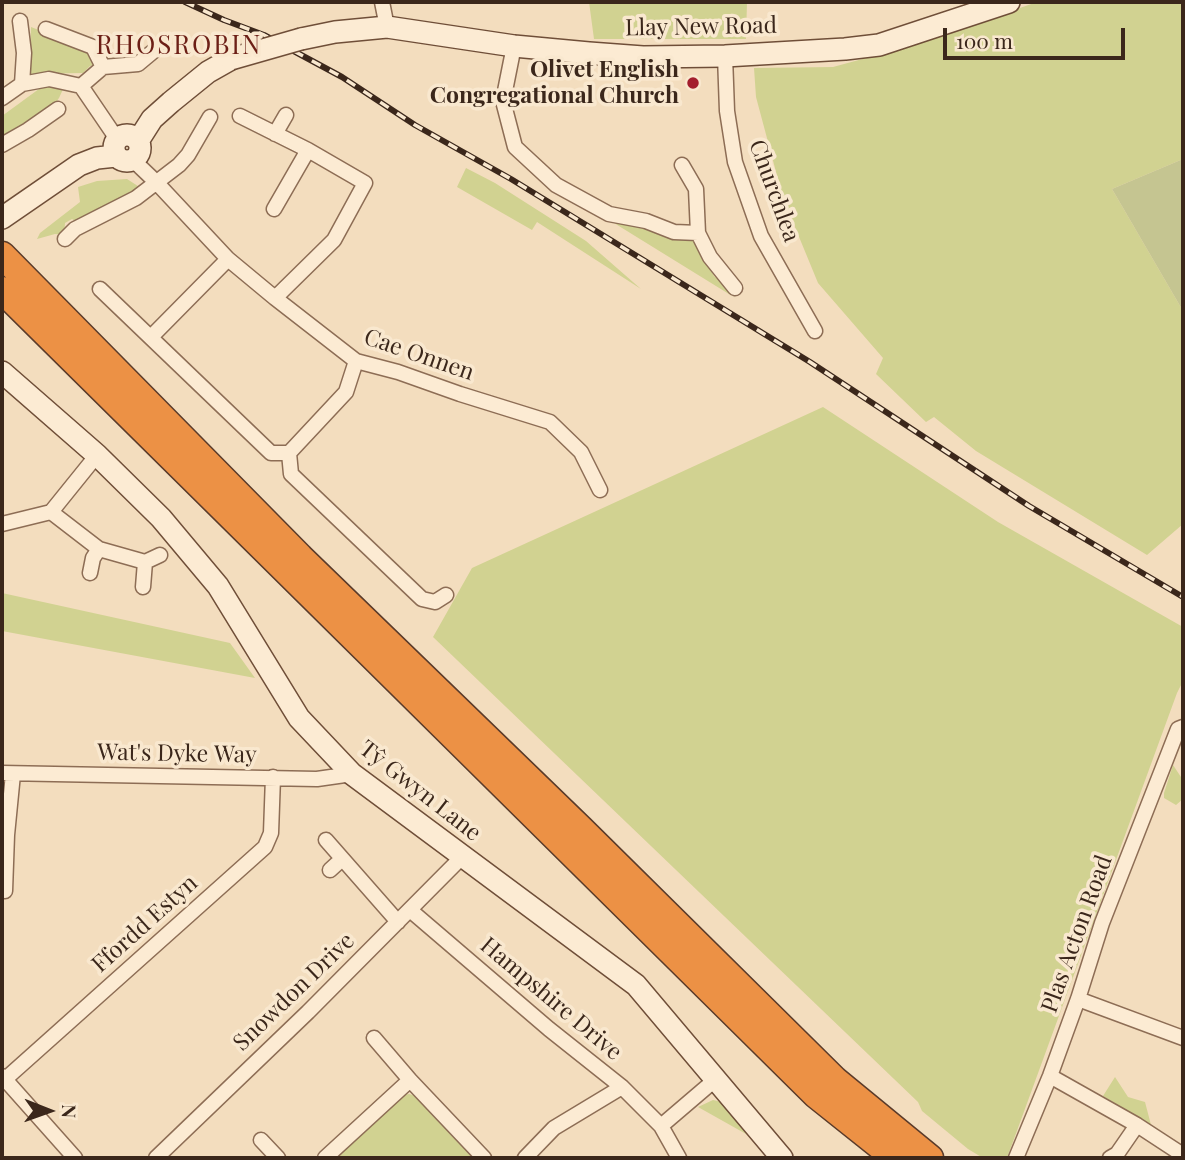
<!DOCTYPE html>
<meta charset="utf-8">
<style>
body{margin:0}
#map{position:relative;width:1185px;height:1160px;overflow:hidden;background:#f3ddbe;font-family:"Playfair Display",serif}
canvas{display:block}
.frame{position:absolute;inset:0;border:4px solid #3b271b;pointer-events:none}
.north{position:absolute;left:14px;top:1076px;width:70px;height:70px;-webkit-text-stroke:5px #f9e8cf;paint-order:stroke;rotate:91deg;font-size:19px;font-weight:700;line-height:28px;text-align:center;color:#3b271b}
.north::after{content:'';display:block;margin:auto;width:24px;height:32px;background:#3b271b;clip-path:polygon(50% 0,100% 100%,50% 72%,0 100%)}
.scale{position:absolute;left:943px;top:28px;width:182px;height:32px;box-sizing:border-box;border:4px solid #3b271b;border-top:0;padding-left:9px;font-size:21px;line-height:24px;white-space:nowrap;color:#3b271b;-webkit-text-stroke:5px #f9e8cf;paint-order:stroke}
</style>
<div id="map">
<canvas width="1185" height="1160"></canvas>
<div class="frame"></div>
<div class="north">N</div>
<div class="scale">100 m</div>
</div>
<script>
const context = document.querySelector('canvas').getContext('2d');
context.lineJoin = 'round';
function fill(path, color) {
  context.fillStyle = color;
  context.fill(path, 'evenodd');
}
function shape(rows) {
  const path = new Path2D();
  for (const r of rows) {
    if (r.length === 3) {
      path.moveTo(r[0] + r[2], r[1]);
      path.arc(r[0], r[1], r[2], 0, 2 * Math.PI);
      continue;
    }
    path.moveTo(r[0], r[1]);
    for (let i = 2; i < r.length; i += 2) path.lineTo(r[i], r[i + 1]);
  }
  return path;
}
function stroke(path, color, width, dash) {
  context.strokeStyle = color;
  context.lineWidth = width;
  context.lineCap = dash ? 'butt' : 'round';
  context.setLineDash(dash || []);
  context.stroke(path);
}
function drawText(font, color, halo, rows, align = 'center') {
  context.font = font + ' "Playfair Display",serif';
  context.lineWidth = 7;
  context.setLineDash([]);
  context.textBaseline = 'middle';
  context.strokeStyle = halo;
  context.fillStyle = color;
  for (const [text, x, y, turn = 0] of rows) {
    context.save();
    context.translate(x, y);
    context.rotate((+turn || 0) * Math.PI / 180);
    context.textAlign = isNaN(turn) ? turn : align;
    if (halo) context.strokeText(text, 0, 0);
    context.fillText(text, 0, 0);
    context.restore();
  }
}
fill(shape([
 [589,2,747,2,746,39,594,39],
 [1037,2,1183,2,1183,159,1112,189,1183,311,1183,524,1147,555,976,451,934,417,926,422,876,374,883,358,818,283,783,198,756,97,754,68,833,67,914,45],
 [31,27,85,48,96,61,94,65,90,66,83,73,28,74,30,63],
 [43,86,64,87,59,98,51,109,2,140,2,116],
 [466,168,495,183,586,241,641,289,537,222,532,230,457,187],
 [127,179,141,188,77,222,72,219,65,223,64,235,55,234,37,239,40,233,80,202,78,187,97,181],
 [593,210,694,239,714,276,730,289,731,295,737,299],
 [823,407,998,522,1183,627,1183,681,1177,693,1007,1158,983,1158,968,1149,922,1111,918,1102,433,637,472,568],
 [2,593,230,643,255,678,2,631],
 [1173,765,1183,780,1183,799,1176,805,1164,798,1164,793],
 [1115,1077,1128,1097,1145,1102,1151,1125,1103,1096],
 [409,1094,416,1096,422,1102,474,1158,335,1158,397,1100,403,1095],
 [713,1100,726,1103,755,1139,698,1107]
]), '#d1d291');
fill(shape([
 [1183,159,1183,311,1112,189]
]), '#c5c591');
const street = shape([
 [382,2,387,27],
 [20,21,24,53,22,84],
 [46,29,93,47,103,67],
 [514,46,503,101,515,147,556,185,609,214,646,221,674,232,698,233,710,257,735,288],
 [725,56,727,111,735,162,761,236,815,331],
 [81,86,103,67,138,64,156,49],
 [2,98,22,84,49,79,81,86,117,139],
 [240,116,308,150,365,183,334,240,275,298],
 [275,134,286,115],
 [2,145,28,130,58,109],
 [133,160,156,182,228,259,275,298,356,361,398,372,460,394,550,422,581,452,600,490],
 [682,165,696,189,698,233],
 [274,209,308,150],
 [65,239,75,229,136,198,179,165,188,155,210,117],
 [100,289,271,453,289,453,346,392,356,361],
 [151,337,228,259],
 [289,453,291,474,422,599,435,602,446,595],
 [51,512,99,549,145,562,160,555],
 [2,524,51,512,97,455],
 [90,573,93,558,99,549],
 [143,587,145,562],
 [2,773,317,779,352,774],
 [326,840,398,922],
 [330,870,342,859],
 [5,891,7,835,13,774],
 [410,910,549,1029,622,1087,661,1126,679,1158],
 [1078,999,1183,1038],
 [374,1038,410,1080,484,1158],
 [2,1076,75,1158],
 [1050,1076,1137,1125,1183,1155],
 [2,1082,265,847,271,833,273,777],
 [661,1126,716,1079],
 [261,1140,278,1158],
 [156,1158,308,1012,462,857],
 [325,1158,410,1080],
 [525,1158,554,1128,622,1087],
 [1016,1158,1050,1076,1078,999,1102,923,1151,798,1178,729,1183,727],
 [1110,1158,1117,1154,1137,1125]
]);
const secondary = shape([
 [301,39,335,32,387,27,514,46,589,53,643,57,725,56,845,49,879,45,1009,2],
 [127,148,13],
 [138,141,152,119,171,102,208,72,231,59],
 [2,218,79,165,97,158,116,156],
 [2,372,97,455,161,518,218,586,299,718,352,774,636,985,782,1158]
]);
const highway = shape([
 [2,255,300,557,581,829,835,1080,930,1158],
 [2,290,816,1095,895,1158]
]);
stroke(street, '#8d6d55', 17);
stroke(secondary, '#6f4e38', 24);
stroke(highway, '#5a3b2a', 29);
stroke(street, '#fcebd3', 14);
stroke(secondary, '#fcebd3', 21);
stroke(highway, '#ec9145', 26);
const rail = shape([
 [185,2,224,20,264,35,342,77,415,125,511,179,810,362,1029,506,1183,597]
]);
stroke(rail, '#3b271b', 6);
stroke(rail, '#f9e8cf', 3.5, [10]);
const secondaryBridge = shape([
 [231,59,301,39]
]);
stroke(secondaryBridge, '#6f4e38', 24, []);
stroke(secondaryBridge, '#fcebd3', 21);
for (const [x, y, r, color] of [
 [693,83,7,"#a31e2d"]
]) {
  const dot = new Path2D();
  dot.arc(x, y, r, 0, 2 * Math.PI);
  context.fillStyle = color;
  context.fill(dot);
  stroke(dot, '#f9e8cf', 2.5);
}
drawText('23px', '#3b271b', '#f9e8cf', [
 ["Llay New Road",701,27,-1],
 ["Churchlea",774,191,70],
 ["Cae Onnen",419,355,19],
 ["Wat's Dyke Way",177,754,1],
 ["Tŷ Gwyn Lane",420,791,38],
 ["Ffordd Estyn",145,924,-42],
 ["Plas Acton Road",1077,934,-70],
 ["Snowdon Drive",294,992,-44],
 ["Hampshire Drive",551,999,40]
]);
drawText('bold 23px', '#3b271b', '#f9e8cf', [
 ["Olivet English",679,70],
 ["Congregational Church",679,96]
], 'right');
context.letterSpacing = '2px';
drawText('26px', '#6c1f16', '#f9e8cf', [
 ["RHOSROBIN",179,46]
]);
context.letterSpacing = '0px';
</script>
